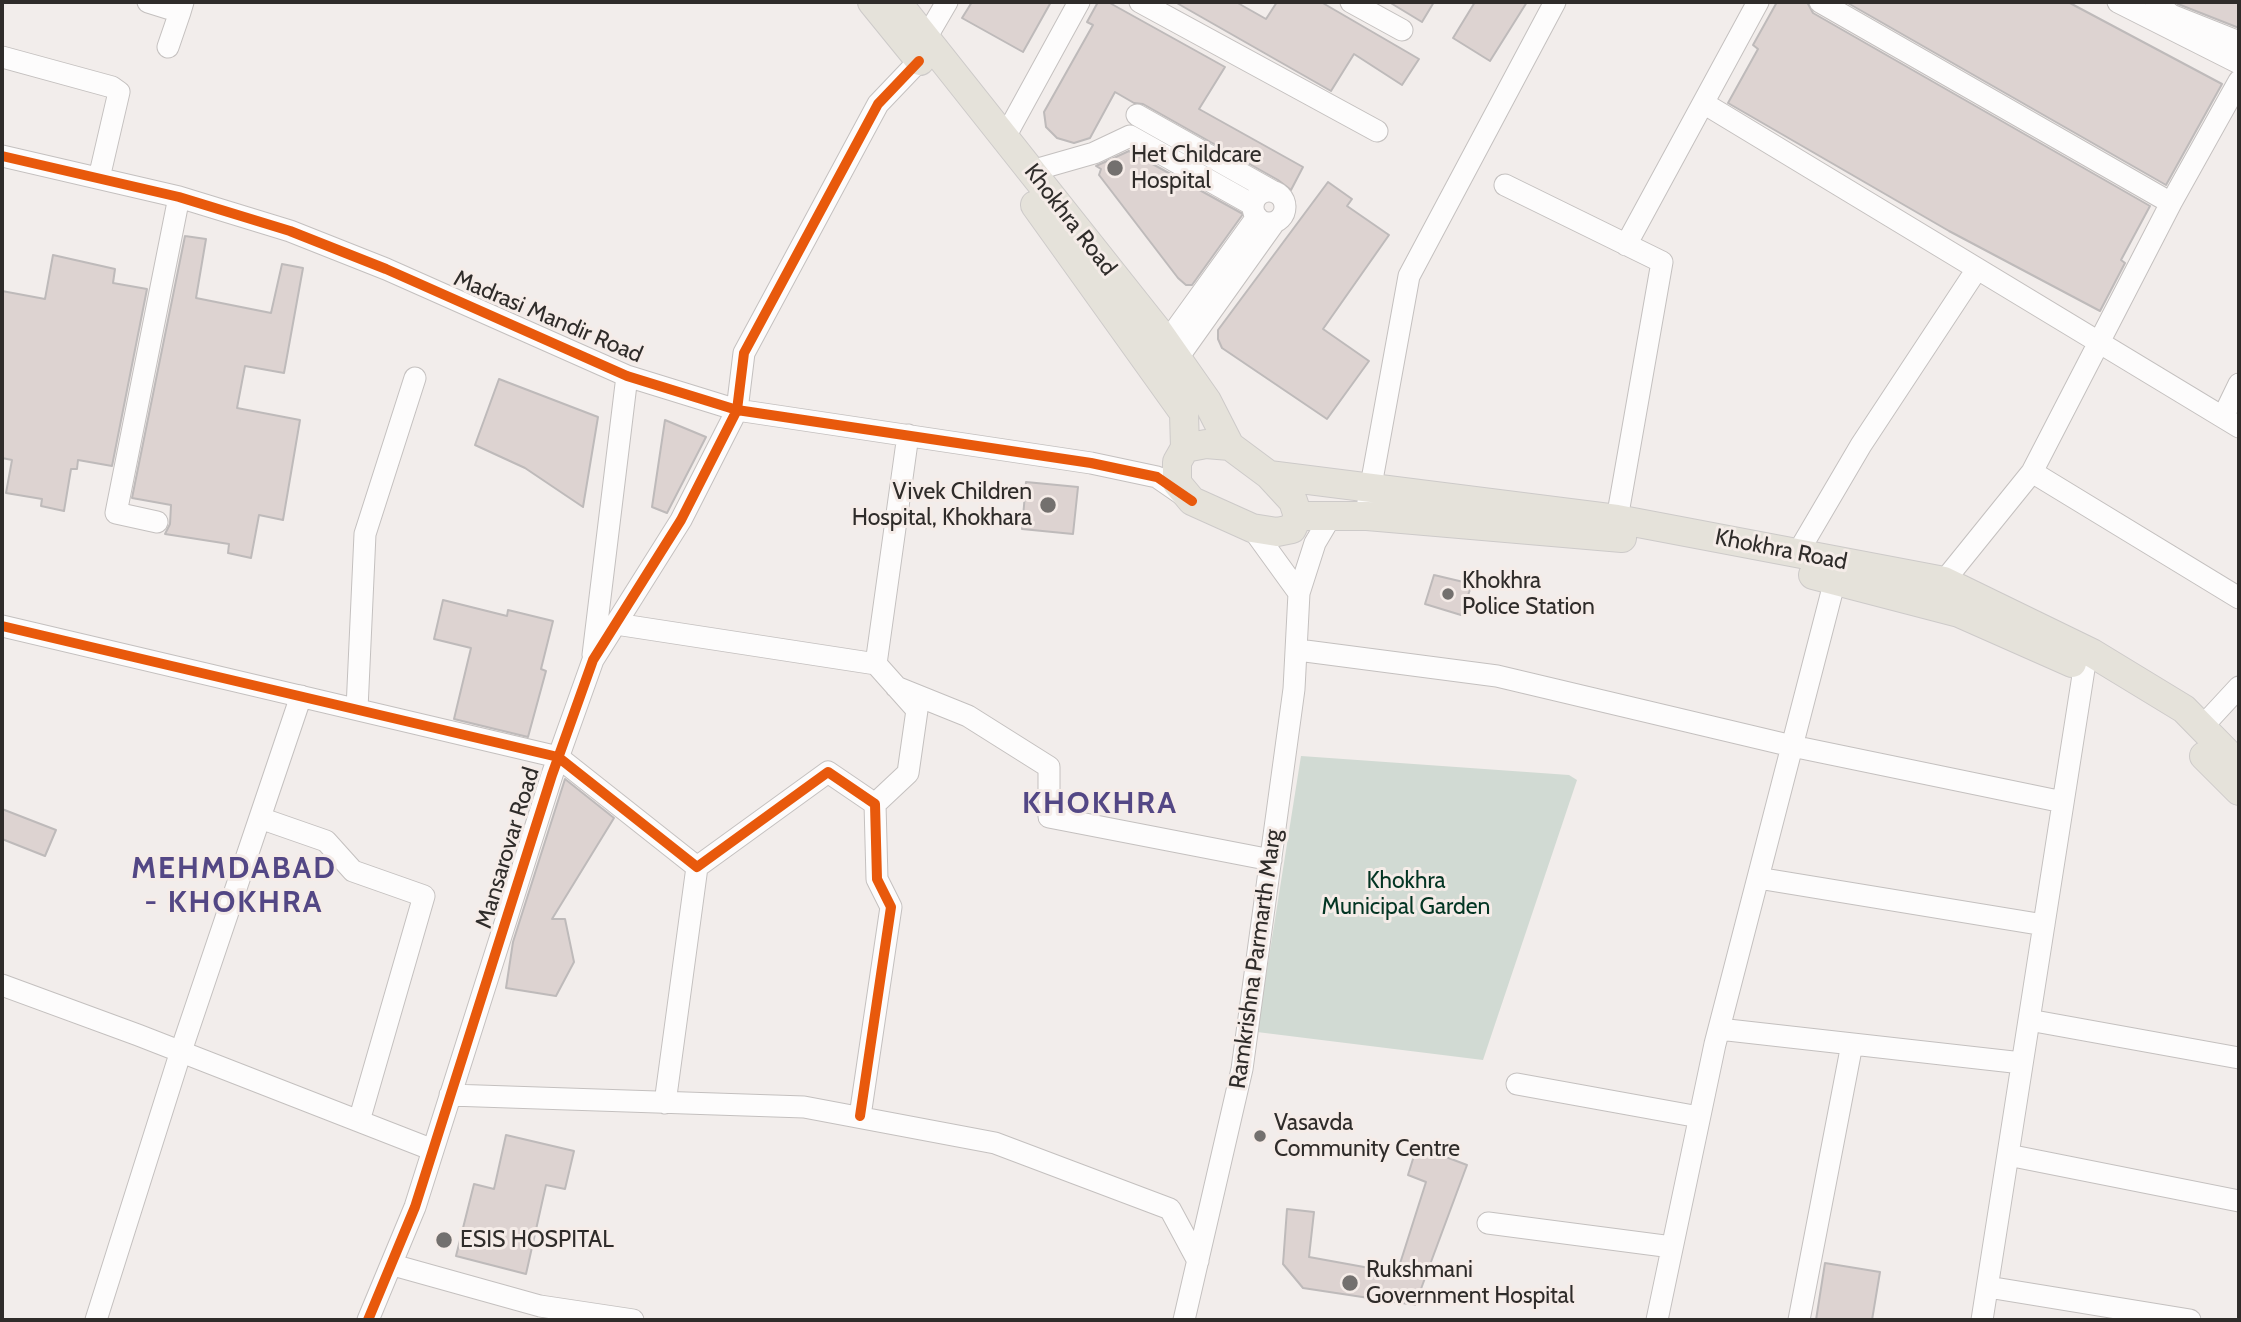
<!DOCTYPE html>
<style>
body{margin:0}
#map{position:relative;width:2241px;height:1322px;overflow:hidden;background:#f2edeb;font-family:Cabin,sans-serif}
canvas{display:block}
.frame{position:absolute;inset:0;border:4px solid #2f2c2a;pointer-events:none}
</style>
<div id="map">
<canvas width="2241" height="1322"></canvas>
<div class="frame"></div>
</div>
<script>
const context = document.querySelector('canvas').getContext('2d');
context.lineJoin = 'round';
function fill(path, color) {
  context.fillStyle = color;
  context.fill(path, 'evenodd');
}
function shape(rows) {
  const path = new Path2D();
  for (const r of rows) {
    if (r.length === 3) {
      path.moveTo(r[0] + r[2], r[1]);
      path.arc(r[0], r[1], r[2], 0, 2 * Math.PI);
      continue;
    }
    path.moveTo(r[0], r[1]);
    for (let i = 2; i < r.length; i += 2) path.lineTo(r[i], r[i + 1]);
  }
  return path;
}
function stroke(path, color, width, dash) {
  context.strokeStyle = color;
  context.lineWidth = width;
  context.lineCap = dash ? 'butt' : 'round';
  context.setLineDash(dash || []);
  context.stroke(path);
}
function drawText(font, color, halo, rows, align = 'center') {
  context.font = font + ' Cabin,sans-serif';
  context.lineWidth = 6;
  context.setLineDash([]);
  context.textBaseline = 'middle';
  context.strokeStyle = halo;
  context.fillStyle = color;
  for (const [text, x, y, turn = 0] of rows) {
    context.save();
    context.translate(x, y);
    context.rotate((+turn || 0) * Math.PI / 180);
    context.textAlign = isNaN(turn) ? turn : align;
    if (halo) context.strokeText(text, 0, 0);
    context.fillText(text, 0, 0);
    context.restore();
  }
}
fill(shape([
 [1301,756,1569,775,1577,780,1483,1060,1257,1032]
]), '#d1dad3');
const building = shape([
 [972,2,1051,2,1023,52,962,18,972,2],
 [1098,2,1108,2,1225,67,1199,109,1303,167,1291,190,1278,180,1143,104,1134,103,1115,92,1090,138,1074,143,1057,138,1046,127,1044,112,1093,25,1087,22,1098,2],
 [1175,2,1236,2,1266,19,1277,2,1321,2,1419,59,1402,85,1354,54,1331,91,1175,2],
 [1389,2,1434,2,1422,22,1389,2],
 [1475,2,1527,2,1490,61,1453,38,1475,2],
 [1777,2,1807,2,1813,13,2150,206,2121,260,2125,263,2100,311,1949,231,1728,103,1758,49,1753,45,1777,2],
 [1846,2,2068,2,2222,84,2166,185,1846,2],
 [2176,2,2239,2,2239,28,2178,4,2176,2],
 [1129,151,1243,214,1192,285,1186,285,1178,278,1099,175,1101,169,1096,166,1129,151],
 [1328,182,1352,199,1347,206,1389,235,1323,329,1369,361,1327,419,1222,348,1218,339,1218,330,1328,182],
 [185,236,206,239,196,298,271,313,282,264,303,268,284,373,245,366,237,408,300,420,283,520,259,515,251,558,228,553,229,544,165,534,170,524,171,505,132,498,185,236],
 [53,255,115,269,113,283,147,289,112,466,78,460,77,469,71,469,64,511,41,506,42,499,6,493,12,460,2,458,2,291,45,299,53,255],
 [499,379,598,417,583,507,525,468,475,445,499,379],
 [665,420,706,437,667,513,652,507,665,420],
 [1026,482,1078,487,1073,534,1022,529,1026,482],
 [1434,575,1472,584,1461,615,1425,604,1434,575],
 [443,600,507,616,508,610,553,621,541,669,546,671,528,737,454,719,471,648,434,639,443,600],
 [565,779,614,818,552,919,565,919,574,962,556,996,506,988,513,942,565,779],
 [2,809,56,830,45,856,2,839,2,809],
 [506,1135,574,1151,565,1189,546,1185,526,1274,456,1256,474,1184,494,1189,506,1135],
 [1417,1146,1467,1165,1415,1305,1303,1288,1283,1264,1287,1209,1314,1212,1309,1257,1397,1273,1426,1182,1408,1175,1417,1146],
 [1825,1263,1880,1272,1872,1320,1816,1320,1825,1263]
]);
fill(building, '#ddd3d1');
stroke(building, '#bebaba', 2);
const minor = shape([
 [148,2,180,12,183,2],
 [1140,2,1377,131],
 [1351,2,1402,30],
 [1820,2,2171,203],
 [2118,2,2239,63],
 [2156,2,2171,15,2239,42],
 [926,38,947,2],
 [168,47,180,12],
 [2,57,112,87,119,92,99,178],
 [1705,104,2239,427],
 [1137,115,1272,191],
 [1005,137,1079,2],
 [2,156,179,197,290,231,386,269,627,376,737,410,1091,463,1157,477,1186,497],
 [1031,171,1094,153,1130,136,1253,205],
 [1505,185,1662,262,1617,519],
 [1269,207,16],
 [1626,245,1758,2],
 [1166,343,1257,217],
 [1177,359,1274,223],
 [2223,417,2239,384],
 [2032,472,2239,598],
 [1368,502,1409,276,1555,2],
 [157,522,116,513,179,197],
 [1252,528,1299,593],
 [1797,554,1861,445,1977,269],
 [1939,594,1944,581,2032,472,2171,203,2239,81],
 [616,624,876,664],
 [2,626,558,757,697,867,828,772,875,804,877,879,891,907,860,1116],
 [1298,650,1497,676,1792,746,2063,802],
 [593,655,627,376],
 [896,687,968,716,1049,767,1049,817,1271,860],
 [357,709,365,534,415,378],
 [2202,727,2239,687],
 [875,804,908,773,917,710,876,664,908,435],
 [260,818,326,841,353,871,424,896,359,1121],
 [1758,878,2044,925],
 [2,985,138,1035,433,1150],
 [2029,1020,2239,1058],
 [1719,1029,2022,1063],
 [1517,1084,1699,1117],
 [450,1095,804,1107,995,1143,1170,1209,1198,1261],
 [665,1103,697,867],
 [2008,1155,2239,1201],
 [1488,1223,1672,1247],
 [393,1265,540,1306,633,1320],
 [1988,1287,2190,1320],
 [96,1320,181,1051,301,696],
 [368,1320,415,1207,552,775,593,660,681,520,737,410,744,353,878,104,919,61],
 [1184,1320,1242,1069,1294,689,1299,593,1315,543,1331,516],
 [1657,1320,1715,1044,1835,580],
 [1799,1320,1852,1044],
 [1982,1320,2084,669]
]);
const major = shape([
 [872,2,920,61],
 [897,2,1158,331,1207,401,1230,446],
 [1035,205,1184,413,1185,448],
 [1206,444,1230,446,1269,475,1293,501,1298,516,1292,529,1277,532,1252,528,1192,501,1177,483,1177,462,1185,448,1206,444],
 [1269,475,1617,519,1944,581,2092,653,2184,709,2239,765],
 [1298,516,1367,516,1622,538],
 [1813,575,1959,613,2072,663],
 [2204,756,2239,791]
]);
stroke(minor, '#c4c0bf', 23);
stroke(major, '#cdcac9', 30);
stroke(minor, '#fdfcfc', 21);
stroke(major, '#e5e2da', 28);
stroke(shape([
 [2,156,179,197,290,231,386,269,627,376,737,410,1091,463,1157,477,1192,501],
 [2,626,558,757,697,867,828,772,875,804,877,879,891,907,860,1116],
 [368,1320,415,1207,552,775,593,660,681,520,737,410,744,353,878,104,919,61]
]), '#e8590c', 10);
for (const [x, y, r, color] of [
 [1115,168,9,"#73706e"],
 [1048,505,9,"#73706e"],
 [1448,594,7,"#73706e"],
 [1260,1136,7,"#73706e"],
 [444,1240,9,"#73706e"],
 [1350,1283,9,"#73706e"]
]) {
  const dot = new Path2D();
  dot.arc(x, y, r, 0, 2 * Math.PI);
  context.fillStyle = color;
  context.fill(dot);
  stroke(dot, '#f5ece8', 2.5);
}
drawText('23px', '#2f2c2a', '#f5ece8', [
 ["Het Childcare",1131,155],
 ["Hospital",1131,181],
 ["Vivek Children",1032,492,"right"],
 ["Hospital, Khokhara",1032,518,"right"],
 ["Khokhra",1462,581],
 ["Police Station",1462,607],
 ["Vasavda",1274,1123],
 ["Community Centre",1274,1149],
 ["ESIS HOSPITAL",460,1240],
 ["Rukshmani",1366,1270],
 ["Government Hospital",1366,1296]
], 'left');
drawText('23px', '#2f2c2a', '#f5ece8', [
 ["Khokhra Road",1070,220,52],
 ["Madrasi Mandir Road",548,317,23],
 ["Khokhra Road",1781,550,11],
 ["Mansarovar Road",508,848,-73],
 ["Ramkrishna Parmarth Marg",1256,959,-82]
]);
drawText('23px', '#033523', '#f5ece8', [
 ["Khokhra",1406,881],
 ["Municipal Garden",1406,907]
]);
context.letterSpacing = '2px';
drawText('bold 30px', '#534785', '#f5ece8', [
 ["KHOKHRA",1100,804],
 ["MEHMDABAD",234,869],
 ["- KHOKHRA",234,903]
]);
context.letterSpacing = '0px';
</script>
